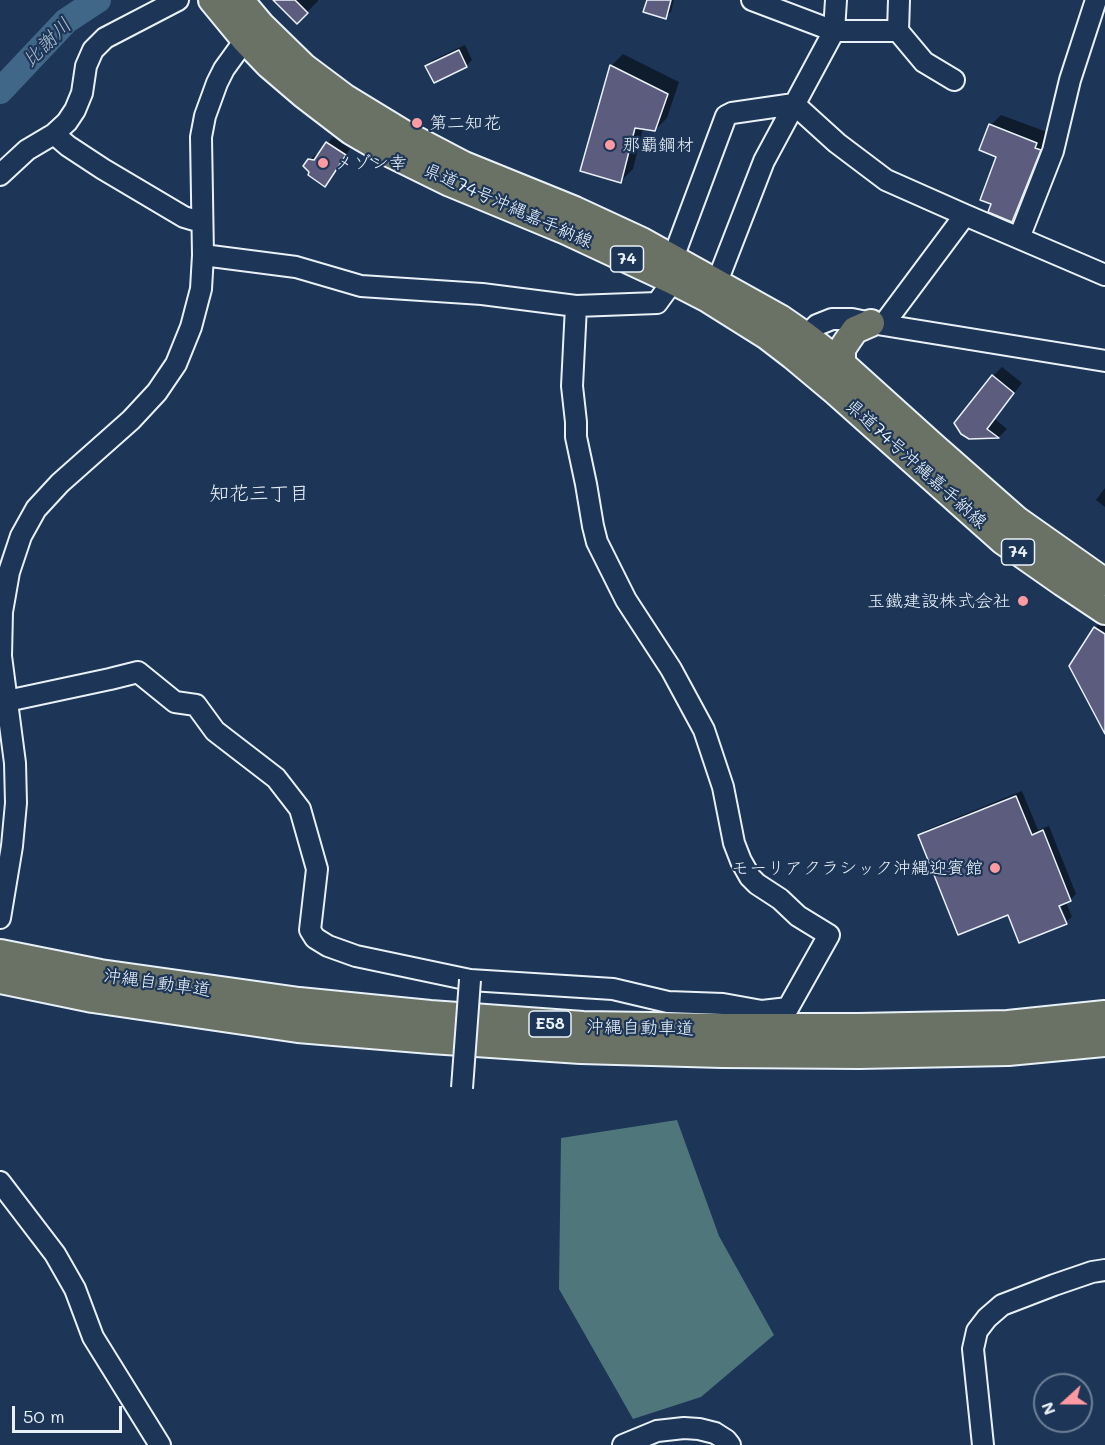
<!DOCTYPE html>
<meta charset="utf-8">
<style>
body{margin:0}
#map{position:relative;width:1105px;height:1445px;overflow:hidden;background:#1d3557;font-family:Mali,sans-serif}
canvas{display:block}
.north{position:absolute;left:1033px;top:1373px;width:60px;height:60px;box-sizing:border-box;background:#1d3557;border:2px solid #6e8097;border-radius:50%;rotate:249deg;font-size:16px;font-weight:700;line-height:24px;text-align:center;color:#e8f1f8}
.north::after{content:'';display:block;margin:auto;width:21px;height:27px;background:#ff9aa2;clip-path:polygon(50% 0,100% 100%,50% 72%,0 100%)}
.scale{position:absolute;left:12px;top:1406px;width:110px;height:27px;box-sizing:border-box;border:3px solid #e8f1f8;border-top:0;padding-left:8px;font-size:18px;line-height:21px;white-space:nowrap;color:#e8f1f8;-webkit-text-stroke:4px #1d3557;paint-order:stroke}
</style>
<div id="map">
<canvas width="1105" height="1445"></canvas>
<div class="north">N</div>
<div class="scale">50 m</div>
</div>
<script>
const context = document.querySelector('canvas').getContext('2d');
context.lineJoin = 'round';
function fill(path, color) {
  context.fillStyle = color;
  context.fill(path, 'evenodd');
}
function shape(rows) {
  const path = new Path2D();
  for (const r of rows) {
    path.moveTo(r[0], r[1]);
    for (let i = 2; i < r.length; i += 2) path.lineTo(r[i], r[i + 1]);
  }
  return path;
}
function stroke(path, color, width, dash) {
  context.strokeStyle = color;
  context.lineWidth = width;
  context.lineCap = dash ? 'butt' : 'round';
  context.setLineDash(dash || []);
  context.stroke(path);
}
function drawText(font, color, halo, rows, align = 'center') {
  context.font = font + ' Mali,"Klee One",sans-serif';
  context.lineWidth = 4.5;
  context.setLineDash([]);
  context.textBaseline = 'middle';
  context.strokeStyle = halo;
  context.fillStyle = color;
  for (const [text, x, y, turn = 0] of rows) {
    context.save();
    context.translate(x, y);
    context.rotate((+turn || 0) * Math.PI / 180);
    context.textAlign = isNaN(turn) ? turn : align;
    if (halo) context.strokeText(text, 0, 0);
    context.fillText(text, 0, 0);
    context.restore();
  }
}
fill(shape([
 [677,1120,719,1236,774,1335,701,1397,633,1419,559,1289,561,1138]
]), '#4f767a');
fill(shape([
 [275,0,318,0,318,1,297,22],
 [648,0,674,0,671,12,665,17],
 [465,45,472,60,466,66,427,66,433,60],
 [623,54,679,82,667,118,655,130,643,128,633,169,621,181,611,66],
 [1001,115,1047,132,1045,137,1050,139,1022,210,1012,220,991,125],
 [333,137,350,149,330,179,325,185,310,160,316,154,320,155,328,143],
 [1002,367,1022,383,995,419,1007,429,999,437,969,437,956,423,993,376],
 [1105,488,1105,507,1096,500],
 [1105,618,1105,731,1095,628],
 [1022,791,1038,830,1049,826,1076,894,1070,900,1066,902,1072,917,1067,921,1058,898,1055,899,1064,922,1066,923,1009,913,920,836,926,830]
]), '#0007');
stroke(shape([
 [0,91,66,21,98,0]
]), '#416788', 26);
const building = shape([
 [273,0,295,0,308,13,297,24,273,0],
 [647,0,671,0,666,19,643,12,647,0],
 [459,50,467,67,434,83,425,66,459,50],
 [610,65,668,94,655,131,635,128,621,183,580,171,610,65],
 [989,124,1037,143,1035,148,1041,150,1012,222,988,212,991,204,980,200,996,157,979,150,989,124],
 [326,142,346,155,325,187,308,175,309,172,303,166,308,159,314,160,326,142],
 [992,375,1014,393,987,429,999,438,969,439,961,434,954,423,992,375],
 [1094,627,1105,634,1105,734,1069,666,1094,627],
 [1016,796,1032,835,1043,830,1071,901,1059,906,1067,924,1019,943,1008,915,958,935,918,835,1016,796]
]);
fill(building, '#5c5c7e');
stroke(building, '#e8f1f8', 1.5);
const minor = shape([
 [752,0,834,31,898,31],
 [899,0,898,31,924,62,954,80],
 [54,134,68,146,103,169,184,217,201,222],
 [0,175,27,150,54,134,67,122,75,110,82,93,86,66,93,50,105,38,178,0],
 [1019,238,1053,151,1070,80,1096,0],
 [203,255,296,267,361,286,482,294,576,306,657,303,673,281],
 [673,258,726,116,732,113,794,104,837,143,886,180,965,215,1105,275],
 [717,282,764,161,834,31,836,0],
 [883,325,965,215],
 [799,347,806,336,817,325,832,319,852,319,871,323,1105,361],
 [7,701,110,679,138,672,175,702,196,705,215,731,276,778,300,809,317,869,310,930,315,938,328,946,356,956,470,980,613,989,668,1002,723,1004,762,1011,788,1008,829,935,798,916,780,899,757,884,750,877,741,861,734,843,723,787,704,730,671,669,626,600,597,542,593,526,586,484,576,437,576,422,572,386,576,306],
 [0,918,12,846,16,803,15,763,1,656,2,612,9,572,21,536,36,509,60,483,131,420,157,392,176,364,191,327,201,289,203,255,201,137,205,116,217,83,224,69,245,40,255,31],
 [0,1182,55,1254,75,1289,93,1337,160,1445],
 [623,1445,657,1431,684,1428,699,1429,715,1433,726,1440,730,1445],
 [983,1445,973,1349,977,1331,987,1318,1002,1305,1054,1285,1092,1272,1105,1270]
]);
const major = shape([
 [212,0,245,40,269,65,304,95,351,131,387,152,450,183,566,231,673,281,708,299,767,336,793,356,836,392,1003,541,1063,583,1105,611],
 [240,0,261,25,304,67,344,97,403,133,464,165,575,210,642,241,780,318,806,336,842,364,934,447,1017,520,1105,582],
 [842,364,842,349,848,340,855,330,871,323]
]);
const highway = shape([
 [0,955,100,975,299,1003,430,1016,583,1027,719,1029,858,1029,1008,1026,1105,1016],
 [0,978,93,997,298,1027,431,1038,581,1048,722,1052,859,1053,1008,1050,1105,1041]
]);
stroke(minor, '#e8f1f8', 24);
stroke(major, '#e8f1f8', 30);
stroke(highway, '#e8f1f8', 34);
stroke(minor, '#1d3557', 20);
stroke(major, '#6a7165', 26);
stroke(highway, '#6a7165', 30);
const minorBridge = shape([
 [462,1088,470,980]
]);
stroke(minorBridge, '#e8f1f8', 24, []);
stroke(minorBridge, '#1d3557', 20);
for (const [x, y, r, color] of [
 [417,123,6,"#ff9aa2"],
 [610,145,6,"#ff9aa2"],
 [323,163,6,"#ff9aa2"],
 [1023,601,6,"#ff9aa2"],
 [995,868,6,"#ff9aa2"]
]) {
  const dot = new Path2D();
  dot.arc(x, y, r, 0, 2 * Math.PI);
  context.fillStyle = color;
  context.fill(dot);
  stroke(dot, '#1d3557', 2);
}
for (const [x, y, w] of [
 [627,259,33],
 [1018,552,33],
 [550,1024,42]
]) {
  const box = new Path2D();
  box.roundRect(x - w / 2, y - 13, w, 26, 4.5);
  context.fillStyle = '#1d3557';
  context.fill(box);
  stroke(box, '#e8f1f8', 1.5);
}
drawText('bold 16px', '#e8f1f8', null, [
 ["74",627,259],
 ["74",1018,552],
 ["E58",550,1024]
]);
drawText('18px', '#e8f1f8', '#1d3557', [
 ["第二知花",429,123],
 ["那覇鋼材",622,145],
 ["メゾン幸",335,163],
 ["玉鐵建設株式会社",1011,601,"right"],
 ["モーリアクラシック沖縄迎賓館",983,868,"right"]
], 'left');
drawText('18px', '#e8f1f8', '#1d3557', [
 ["県道74号沖縄嘉手納線",508,206,24],
 ["県道74号沖縄嘉手納線",916,464,42],
 ["沖縄自動車道",157,983,8],
 ["沖縄自動車道",640,1028,1]
]);
drawText('italic 20px', '#aec1d1', '#1d3557', [
 ["比謝川",47,43,-45]
]);
drawText('20px', '#e8f1f8', '#1d3557', [
 ["知花三丁目",259,494]
]);
</script>
